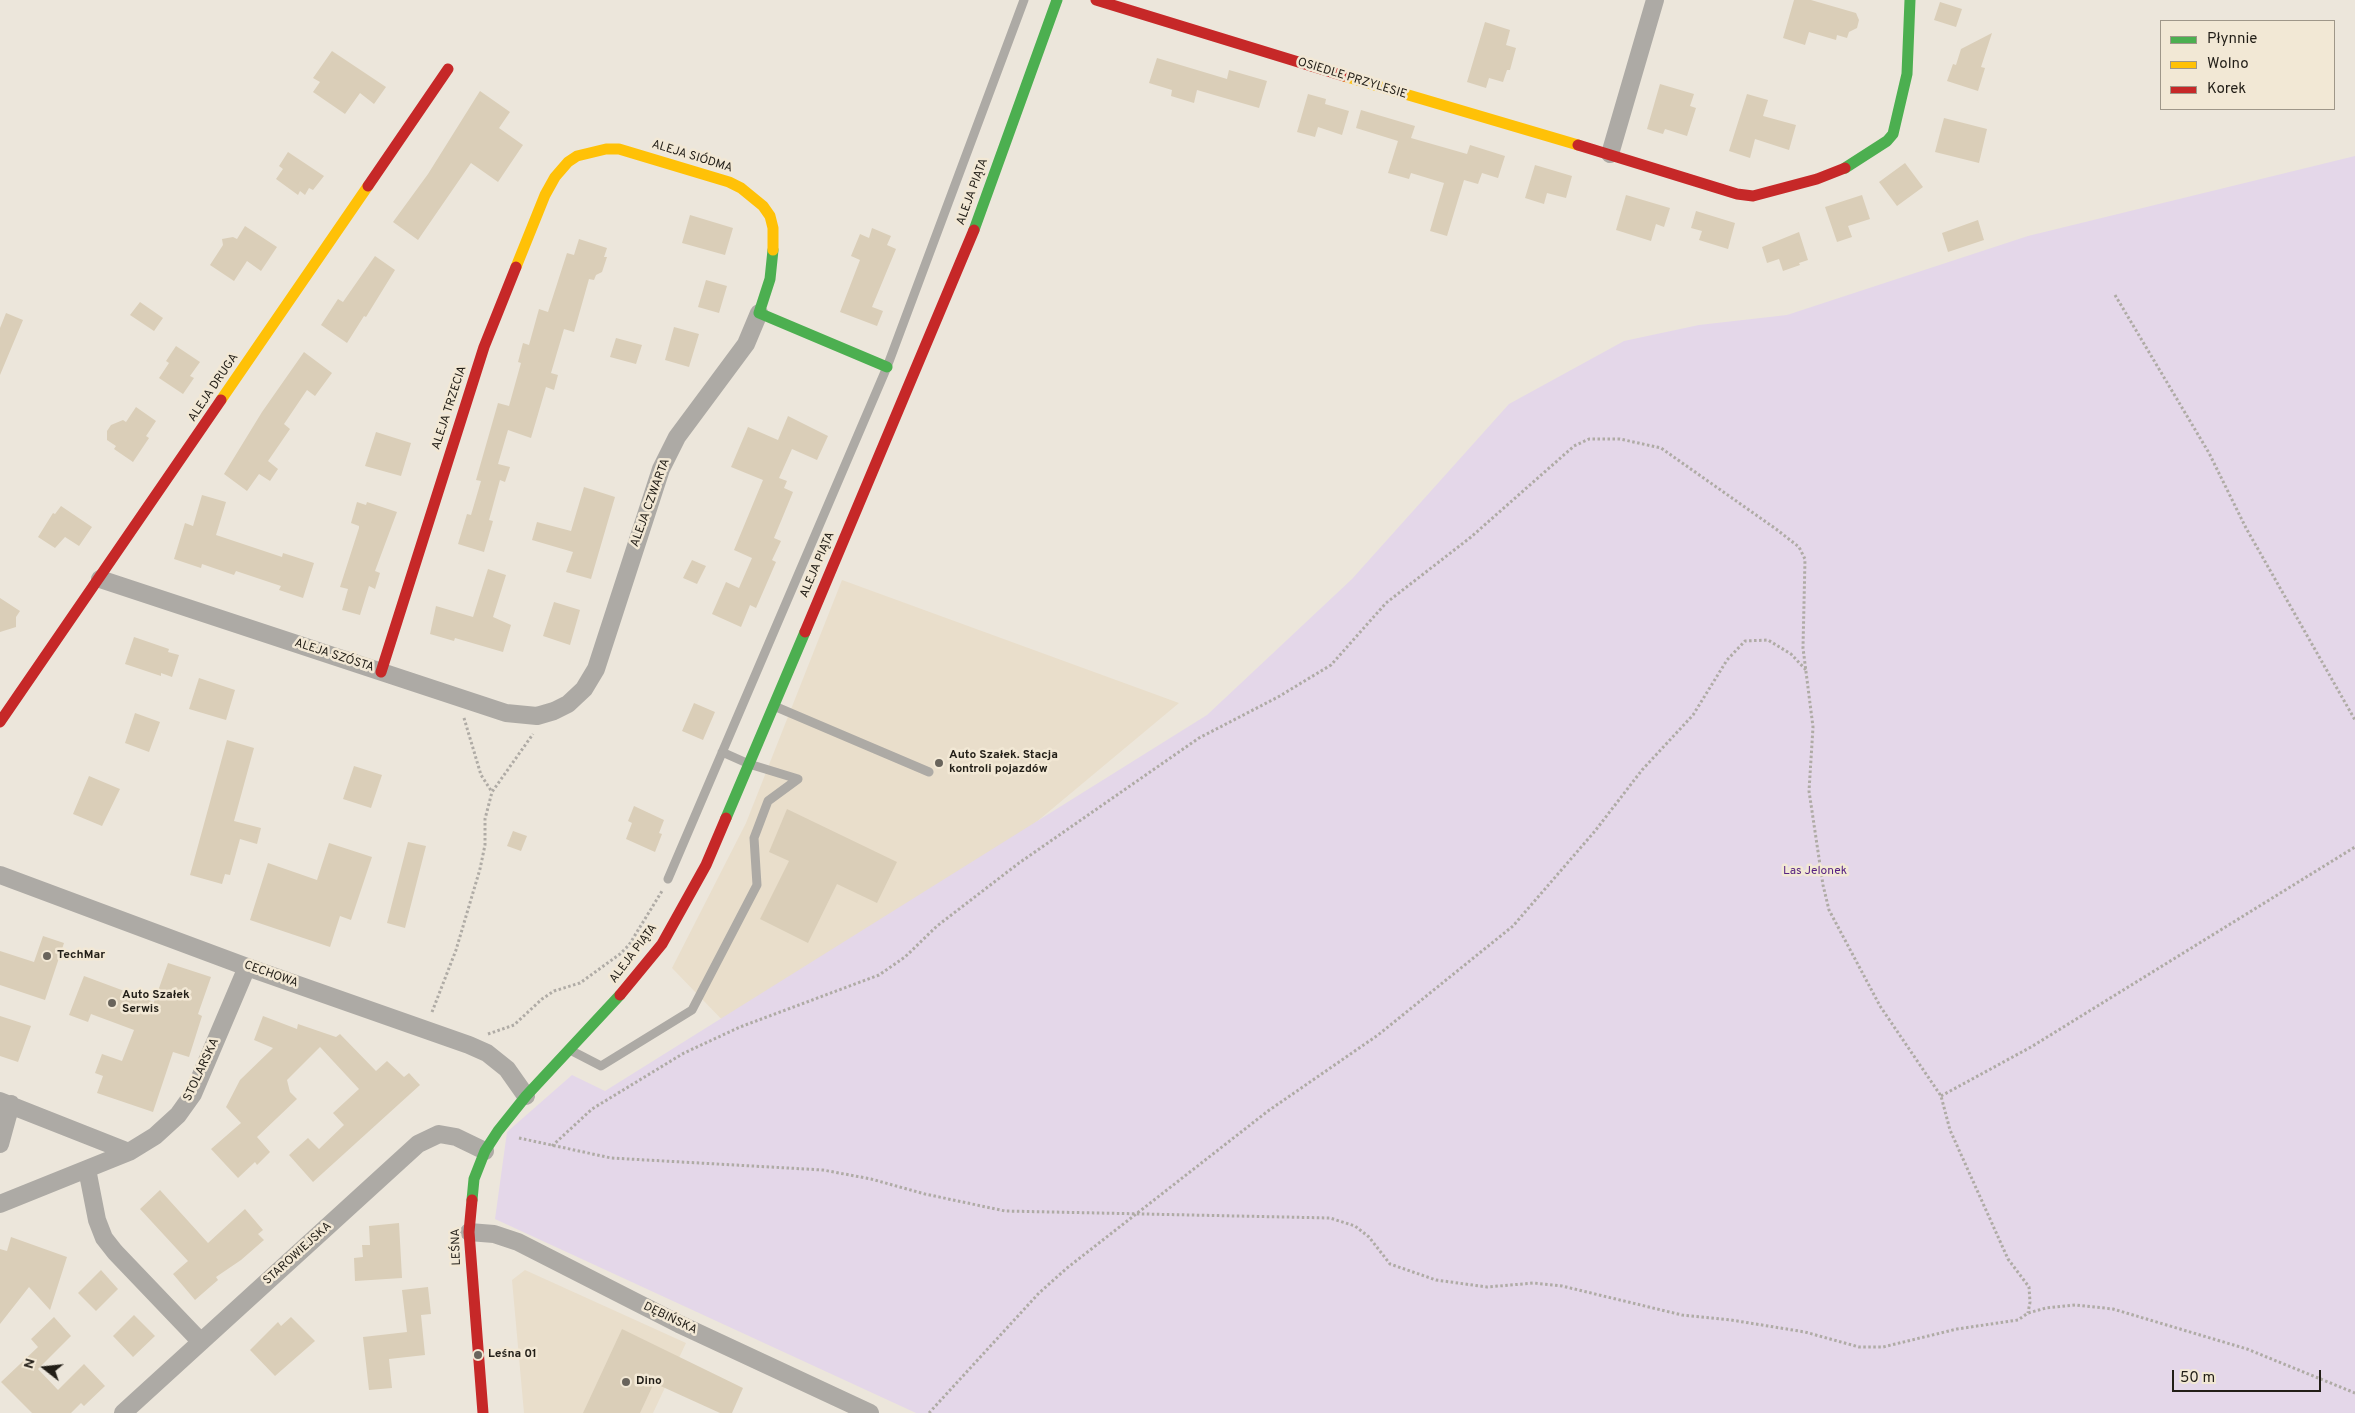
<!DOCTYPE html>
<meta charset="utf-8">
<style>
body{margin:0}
#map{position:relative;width:2355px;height:1413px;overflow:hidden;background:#ece6db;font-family:Overpass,sans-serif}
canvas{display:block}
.legend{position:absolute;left:2160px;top:20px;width:175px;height:90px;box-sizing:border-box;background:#f2e8d5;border:1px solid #9f9789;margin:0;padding:6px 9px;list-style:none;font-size:15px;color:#221e17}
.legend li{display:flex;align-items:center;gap:10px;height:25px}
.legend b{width:25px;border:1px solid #9f9789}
.north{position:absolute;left:20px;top:1343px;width:50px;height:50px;-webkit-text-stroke:4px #f2e8d5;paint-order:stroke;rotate:286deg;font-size:14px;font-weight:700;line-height:20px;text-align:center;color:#221e17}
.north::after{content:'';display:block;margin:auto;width:18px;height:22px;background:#221e17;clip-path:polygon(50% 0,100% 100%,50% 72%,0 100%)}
.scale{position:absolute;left:2172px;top:1370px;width:149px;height:22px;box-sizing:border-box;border:2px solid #221e17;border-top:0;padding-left:6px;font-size:15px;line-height:18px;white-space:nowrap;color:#221e17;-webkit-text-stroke:4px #f2e8d5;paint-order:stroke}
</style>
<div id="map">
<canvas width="2355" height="1413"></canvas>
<ul class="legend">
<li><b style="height:6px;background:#4caf50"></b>Płynnie</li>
<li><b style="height:6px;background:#ffc107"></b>Wolno</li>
<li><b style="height:6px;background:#c62828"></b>Korek</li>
</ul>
<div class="north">N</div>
<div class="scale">50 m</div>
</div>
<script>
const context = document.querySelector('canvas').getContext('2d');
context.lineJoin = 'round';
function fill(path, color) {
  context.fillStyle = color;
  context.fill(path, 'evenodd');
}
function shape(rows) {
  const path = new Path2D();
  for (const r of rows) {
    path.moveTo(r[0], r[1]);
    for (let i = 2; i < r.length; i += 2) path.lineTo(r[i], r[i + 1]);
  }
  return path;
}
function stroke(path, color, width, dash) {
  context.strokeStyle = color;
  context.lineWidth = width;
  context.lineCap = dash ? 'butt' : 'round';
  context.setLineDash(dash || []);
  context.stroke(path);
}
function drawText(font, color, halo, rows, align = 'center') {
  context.font = font + ' Overpass,sans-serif';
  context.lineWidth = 5;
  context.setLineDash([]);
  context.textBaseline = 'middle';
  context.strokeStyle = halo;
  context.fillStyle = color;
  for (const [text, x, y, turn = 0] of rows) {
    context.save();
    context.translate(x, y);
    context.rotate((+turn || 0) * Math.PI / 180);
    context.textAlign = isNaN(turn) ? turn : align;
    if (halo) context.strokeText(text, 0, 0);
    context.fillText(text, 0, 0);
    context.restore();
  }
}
fill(shape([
 [842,580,1179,703,998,854,729,1027,672,968,746,823],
 [525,1270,686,1343,653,1413,524,1413,512,1280]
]), '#e9decb');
fill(shape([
 [2355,156,2355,1413,916,1413,495,1219,507,1132,572,1075,605,1091,1207,715,1352,579,1509,404,1624,341,1699,325,1787,315,2028,236]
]), '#e4d7e9');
fill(shape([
 [1794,0,1811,0,1856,13,1859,20,1857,28,1849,32,1847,38,1837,35,1836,40,1809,32,1805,45,1783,38],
 [1940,2,1962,9,1956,27,1934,20],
 [1485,22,1510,30,1506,45,1516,48,1510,70,1507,70,1503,82,1489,78,1486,88,1467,82],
 [1992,33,1981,67,1985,68,1978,91,1947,81,1953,64,1956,65,1961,49],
 [332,51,386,87,374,104,360,93,345,114,313,92,320,82,313,78],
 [1157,58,1227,79,1229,70,1267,81,1259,108,1197,90,1194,103,1171,96,1172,90,1149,83],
 [1660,84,1694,94,1690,106,1696,108,1687,136,1665,129,1663,134,1647,129],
 [480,91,510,112,499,128,523,145,498,182,471,163,418,240,393,222,428,174],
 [1308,94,1326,99,1325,104,1349,111,1342,135,1318,127,1315,137,1297,132],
 [1747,94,1768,100,1763,116,1796,125,1789,150,1755,139,1750,158,1729,151],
 [1361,110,1415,126,1411,138,1467,154,1470,145,1505,156,1498,178,1482,173,1478,184,1464,180,1447,236,1430,231,1444,183,1411,173,1409,179,1388,173,1398,141,1356,128],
 [1944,118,1987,129,1979,163,1935,152],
 [288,152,324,176,313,190,309,188,305,195,300,191,298,195,276,179,283,169,279,166],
 [1905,163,1923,187,1897,206,1879,182],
 [1535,165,1572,176,1566,198,1547,193,1544,204,1525,198],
 [1626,195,1670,208,1664,227,1656,224,1651,241,1616,230],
 [1862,195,1870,219,1848,226,1852,237,1837,242,1825,207],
 [1696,211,1735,223,1728,249,1699,240,1702,231,1691,228],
 [690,215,733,228,725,255,682,243],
 [1978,220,1984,240,1948,252,1942,233],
 [245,226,277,247,261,271,247,261,234,281,210,265,223,245,222,239,233,237,237,239],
 [872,228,891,236,887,245,896,249,872,307,883,311,877,326,840,312,860,260,851,256,860,234,869,238],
 [1799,232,1808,260,1799,263,1800,265,1783,271,1779,259,1767,263,1762,247],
 [579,239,607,248,604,257,607,257,602,272,596,275,594,280,589,279,574,332,564,329,551,373,558,375,554,390,546,387,531,438,508,430,498,464,510,467,505,482,500,480,489,520,493,521,484,552,458,544,467,514,471,515,481,481,476,480,498,403,509,406,521,363,518,362,523,343,529,345,539,309,548,312,567,253,574,255],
 [375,256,395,270,366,317,364,316,347,343,321,325,338,299,343,302],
 [706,280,727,286,719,313,698,307],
 [140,302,163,318,154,331,130,315],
 [6,313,23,320,0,375,0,328],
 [674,327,699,334,689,367,665,360],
 [616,338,642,345,636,364,610,357],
 [176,346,200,362,190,376,194,378,183,394,159,378,169,363,166,361],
 [304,352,332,373,315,396,307,390,284,424,290,429,268,461,278,469,270,481,259,474,247,491,224,474,262,412],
 [136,407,156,421,146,436,149,438,133,462,114,449,116,446,107,440,107,431,111,425,123,420,126,422],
 [788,416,828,436,817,460,792,449,779,478,787,481,784,488,793,492,774,538,781,541,772,560,776,562,756,608,750,605,741,627,712,614,726,582,739,588,752,558,734,550,763,480,731,467,748,427,778,440],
 [376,432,411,443,401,476,365,466],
 [584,487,615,497,591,579,566,572,573,552,532,540,537,522,571,531],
 [202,495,226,502,216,535,282,557,283,553,314,563,303,598,279,590,281,586,236,571,234,575,202,564,201,568,174,559,185,523,193,526],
 [357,502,366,505,367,502,397,512,375,571,380,573,375,589,369,586,360,615,342,610,348,589,340,587,359,528,359,526,351,523],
 [61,506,92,527,79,546,65,537,55,548,38,537,53,513,55,514],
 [692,560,706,566,697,584,683,578],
 [488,569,506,575,493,617,511,625,503,652,455,638,454,641,430,634,436,606,473,617],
 [0,598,20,611,16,617,16,627,0,632],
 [554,602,580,610,570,645,543,636],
 [134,637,169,649,168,652,179,655,172,677,161,673,161,676,125,664],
 [199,678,235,690,226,720,189,709],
 [694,703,715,712,703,740,682,731],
 [135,713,160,722,149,752,125,743],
 [227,740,254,748,234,821,261,828,257,844,240,839,230,875,225,874,222,884,190,875],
 [354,766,382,775,371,808,343,799],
 [89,776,120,789,102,826,73,814],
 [634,806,664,820,659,833,662,834,655,852,626,839,632,823,628,821],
 [787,809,897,862,877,903,837,884,808,943,760,919,789,861,769,852],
 [513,831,527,836,521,851,507,846],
 [408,842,426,846,405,928,387,923],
 [329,843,372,857,351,920,340,916,330,947,250,920,268,863,317,880],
 [43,936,64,943,45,1000,0,985,0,951,34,962],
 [168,963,211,977,198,1014,202,1016,189,1057,173,1052,153,1112,97,1093,103,1076,95,1073,102,1054,122,1061,134,1030,91,1014,88,1022,69,1015,84,976,154,1002],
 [0,1016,31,1026,18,1062,0,1056],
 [263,1016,297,1029,298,1024,336,1037,340,1034,376,1071,387,1061,404,1077,409,1073,420,1085,313,1182,289,1155,308,1138,319,1149,344,1125,333,1113,359,1089,320,1047,287,1080,290,1092,297,1099,257,1137,270,1152,257,1165,255,1162,238,1178,211,1149,241,1123,226,1107,240,1080,273,1048,254,1040],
 [160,1190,208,1243,245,1209,263,1230,258,1234,264,1240,241,1260,216,1277,218,1280,195,1300,173,1274,188,1261,140,1209],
 [399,1223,402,1278,355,1281,354,1258,363,1257,362,1245,370,1245,369,1226],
 [11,1237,67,1257,50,1310,29,1287,0,1324,0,1249,7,1251],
 [101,1270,118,1289,96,1311,78,1293],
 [428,1287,431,1314,421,1315,425,1355,389,1359,392,1388,369,1390,363,1337,407,1332,402,1290],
 [134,1315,155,1336,133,1357,113,1336],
 [54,1317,71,1336,38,1369,58,1390,84,1364,105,1386,84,1406,81,1403,71,1413,32,1413,1,1382,38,1347,31,1339],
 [291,1317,315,1341,275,1376,250,1350,278,1322,281,1326],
 [622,1329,743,1388,732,1413,720,1413,654,1383,640,1413,583,1413]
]), '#daceb8');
stroke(shape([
 [2115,295,2209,453,2246,528,2355,720],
 [464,718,481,775,492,792],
 [432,1012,456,950,480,869,485,845,485,819,492,792,533,734],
 [488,1034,514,1025,542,999,554,991,580,983,620,954,629,945,662,891],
 [1941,1096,2031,1047,2355,847],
 [519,1138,611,1158,823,1170,871,1179,925,1194,1005,1211,1330,1218,1355,1226,1369,1237,1390,1264,1436,1280,1487,1287,1534,1283,1562,1286,1682,1315,1731,1320,1805,1332,1859,1347,1883,1347,1957,1329,2018,1320,2028,1313,2046,1308,2076,1305,2113,1309,2247,1349,2355,1393],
 [552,1146,592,1109,684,1053,740,1027,879,975,905,957,937,926,1019,863,1199,738,1278,697,1331,665,1386,603,1471,537,1574,446,1589,439,1620,439,1661,448,1776,529,1799,547,1805,559,1803,648,1813,727,1809,791,1823,885,1829,910,1880,1006,1941,1096,1950,1130,2008,1259,2029,1287,2030,1302,2028,1313],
 [929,1413,1039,1293,1067,1268,1268,1111,1378,1035,1513,926,1595,831,1642,770,1693,715,1727,660,1745,641,1768,640,1791,654,1806,670]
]), '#afaba5', 3, [2.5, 2.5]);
stroke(shape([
 [774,706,929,772],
 [668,879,887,367,1024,0],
 [572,1051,601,1066,692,1010,757,885,754,838,768,801,798,779,749,764,722,752]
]), '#adaaa5', 9);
stroke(shape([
 [1610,154,1655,0],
 [100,579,506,713,537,716,554,711,568,704,584,689,596,669,661,469,677,437,746,344,759,313],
 [0,875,247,967,469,1045,487,1053,507,1069,526,1096],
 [0,1101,129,1152],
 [0,1144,11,1104],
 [87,1169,97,1220,104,1238,115,1252,201,1342],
 [0,1204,129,1152,155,1136,178,1115,193,1094,247,967],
 [469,1232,494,1234,518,1242,679,1324,870,1413],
 [123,1413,418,1144,439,1134,456,1137,485,1151]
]), '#adaaa5', 18);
stroke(shape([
 [1845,168,1887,141,1893,134,1907,74,1910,0],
 [974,230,1057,0],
 [773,250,770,279,759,313,887,367],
 [726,818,805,632],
 [472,1200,474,1179,485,1151,498,1131,526,1096,620,995]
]), '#4caf50', 11);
stroke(shape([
 [1344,76,1578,145],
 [516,267,545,195,555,177,568,162,577,156,606,149,619,149,729,182,741,188,763,206,770,216,773,228,773,250],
 [221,400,368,186]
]), '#ffc107', 11);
stroke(shape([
 [1096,0,1344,76],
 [1578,145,1737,194,1753,196,1817,179,1845,168],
 [368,186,448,69],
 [805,632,974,230],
 [381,672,484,347,516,267],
 [0,722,221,400],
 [620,995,662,944,706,865,726,818],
 [472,1200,469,1232,483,1413]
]), '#c62828', 11);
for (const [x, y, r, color] of [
 [939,763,5,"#69645c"],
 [47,956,5,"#69645c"],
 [112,1003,5,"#69645c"],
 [478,1355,5,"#69645c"],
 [626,1382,5,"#69645c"]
]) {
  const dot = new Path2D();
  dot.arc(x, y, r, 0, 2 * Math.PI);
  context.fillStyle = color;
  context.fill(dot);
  stroke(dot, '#f2e8d5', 2);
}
drawText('12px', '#221e17', '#f2e8d5', [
 ["OSIEDLE PRZYLESIE",1352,79,17],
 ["ALEJA SIÓDMA",692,157,17],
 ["ALEJA PIĄTA",973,192,-70],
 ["ALEJA DRUGA",214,388,-56],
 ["ALEJA TRZECIA",450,408,-72],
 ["ALEJA CZWARTA",651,503,-70],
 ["ALEJA PIĄTA",818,565,-67],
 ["ALEJA SZÓSTA",334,656,18],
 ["ALEJA PIĄTA",634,954,-53],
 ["CECHOWA",271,975,20],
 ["STOLARSKA",202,1070,-65],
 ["LEŚNA",457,1247,-92],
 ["STAROWIEJSKA",298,1254,-42],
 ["DĘBIŃSKA",670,1319,26]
]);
drawText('bold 12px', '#221e17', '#f2e8d5', [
 ["Auto Szałek. Stacja",949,756],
 ["kontroli pojazdów",949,770],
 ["TechMar",57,956],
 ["Auto Szałek",122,996],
 ["Serwis",122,1010],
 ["Leśna 01",488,1355],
 ["Dino",636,1382]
], 'left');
drawText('12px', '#562281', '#f2e8d5', [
 ["Las Jelonek",1815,872]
]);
</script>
